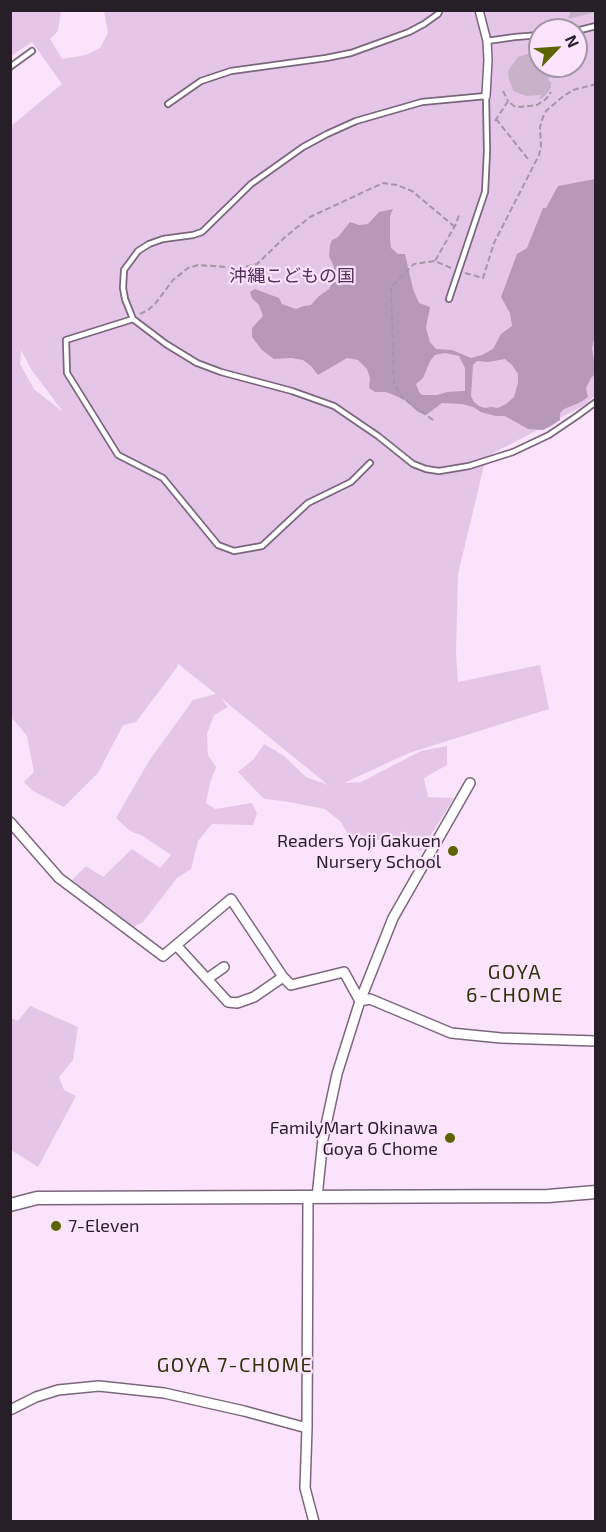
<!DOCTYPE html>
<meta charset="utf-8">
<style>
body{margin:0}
#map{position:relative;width:606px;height:1532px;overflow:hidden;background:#fae3fb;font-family:"Exo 2",sans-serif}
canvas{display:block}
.frame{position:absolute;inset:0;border:12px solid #271f28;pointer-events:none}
.north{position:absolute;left:528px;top:18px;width:60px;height:60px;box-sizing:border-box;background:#fae3fb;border:2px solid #a695a7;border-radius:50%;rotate:65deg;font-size:16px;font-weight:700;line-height:24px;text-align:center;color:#271f28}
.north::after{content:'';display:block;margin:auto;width:21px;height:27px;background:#5c6400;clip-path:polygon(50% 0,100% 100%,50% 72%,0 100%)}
</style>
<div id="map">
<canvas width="606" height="1532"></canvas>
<div class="frame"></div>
<div class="north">N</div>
</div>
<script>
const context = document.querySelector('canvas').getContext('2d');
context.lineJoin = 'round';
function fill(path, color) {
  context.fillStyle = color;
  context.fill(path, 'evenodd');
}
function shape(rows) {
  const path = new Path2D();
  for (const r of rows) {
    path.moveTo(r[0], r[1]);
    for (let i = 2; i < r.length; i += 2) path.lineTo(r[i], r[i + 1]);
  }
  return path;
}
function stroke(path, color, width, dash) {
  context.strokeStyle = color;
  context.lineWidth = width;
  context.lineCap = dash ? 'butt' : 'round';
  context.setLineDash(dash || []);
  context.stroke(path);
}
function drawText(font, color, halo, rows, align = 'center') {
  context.font = font + ' "Exo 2","Noto Sans JP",sans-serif';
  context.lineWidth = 4.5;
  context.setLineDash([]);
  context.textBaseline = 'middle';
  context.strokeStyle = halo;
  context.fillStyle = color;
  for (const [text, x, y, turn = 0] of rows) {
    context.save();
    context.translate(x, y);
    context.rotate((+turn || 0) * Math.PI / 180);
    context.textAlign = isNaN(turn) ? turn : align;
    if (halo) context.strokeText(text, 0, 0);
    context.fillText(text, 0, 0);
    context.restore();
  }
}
fill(shape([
 [11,11,61,11,58,31,50,39,62,59,86,55,100,48,108,33,104,11,595,11,595,395,585,405,486,457,458,574,456,652,458,682,540,665,549,709,409,753,344,783,361,782,421,751,447,746,447,765,424,778,428,797,454,798,421,851,388,840,351,840,341,822,325,809,283,801,264,799,238,772,254,759,264,744,284,756,306,777,328,785,221,698,228,707,214,715,207,734,208,755,216,767,210,783,206,803,215,809,252,803,257,813,253,825,212,824,198,841,191,869,177,878,143,922,132,928,71,881,86,866,103,877,132,849,160,868,171,855,143,836,130,831,116,818,149,761,193,700,216,694,177,663,178,666,136,722,123,725,98,773,64,807,33,791,24,782,34,772,27,736,13,719,11,720,11,126,62,84,32,42,11,56],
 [540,30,576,30,576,66,540,66],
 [21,350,31,369,63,412,34,389,20,364],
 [30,1006,78,1027,73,1060,59,1077,64,1090,76,1096,38,1167,11,1150,11,1018,18,1021]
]), '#e6c6e8');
fill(shape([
 [595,179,596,332,592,348,595,367,595,374,591,378,586,388,588,397,581,402,564,409,560,413,560,420,551,426,543,430,528,429,505,416,495,416,481,412,473,407,462,404,442,403,426,415,418,412,406,401,394,395,386,392,375,392,369,388,370,378,367,369,358,360,347,358,318,375,311,366,303,360,291,358,274,359,262,350,252,337,252,328,263,316,259,305,252,298,250,292,255,289,279,298,282,304,296,309,304,306,311,305,319,296,329,289,334,280,334,267,329,256,330,245,332,240,338,237,350,222,359,225,368,224,379,212,393,209,390,216,390,238,391,248,398,254,405,254,413,289,419,303,430,307,426,328,430,342,436,349,452,350,471,358,482,355,493,349,501,334,512,326,510,313,501,297,517,254,527,248,543,208,546,208,558,186],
 [445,353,459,356,465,368,465,391,447,392,437,395,422,395,419,392,416,384,423,378,430,361,435,355],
 [505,359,512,365,518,374,518,383,514,397,506,404,498,408,491,407,485,408,479,406,474,402,471,396,473,365,477,361,488,362]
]), '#b898ba');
fill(shape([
 [571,10,596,10,596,12,568,19],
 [540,48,540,66,554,66,548,80,551,82,551,88,545,96,539,100,541,95,527,96,518,93,513,90,509,79,508,71,518,57,533,52]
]), '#c8b2c9');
const service = shape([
 [576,31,596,26],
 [487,41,515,37,540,35],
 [10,67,32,51],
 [168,104,201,81,231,71,326,58,351,53,409,32,424,24,438,14,440,10],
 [449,299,485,192,487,151,486,96,422,102,356,121,327,134,303,147,251,184,202,232,193,235,163,239,149,244,138,251,124,270,123,288,125,299,133,319,166,344,197,363,221,372,292,391,334,406,378,436,413,464,426,469,439,471,469,466,513,452,549,435,577,416,596,402],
 [133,319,66,340,67,373,118,455,163,478,218,545,234,551,262,546,308,503,351,482,370,463]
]);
const pedestrian = shape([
 [479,10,487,41,488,60,486,96]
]);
const minor = shape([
 [10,822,59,878,163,956,231,899,283,977,291,985,344,972,360,1001],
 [176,945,228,1002,237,1003,254,997,283,977],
 [207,979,224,967],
 [360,1001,370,999,451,1033,501,1038,596,1041],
 [317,1197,323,1139,337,1074,360,1001,393,918,470,783],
 [308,1198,307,1428,305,1488,314,1522],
 [10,1410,36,1397,58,1390,99,1386,164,1393,244,1411,307,1428]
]);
const tertiary = shape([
 [10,1205,37,1198,548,1196,596,1192]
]);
stroke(service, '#7a677b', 8);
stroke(pedestrian, '#7a677b', 10);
stroke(minor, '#7a677b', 12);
stroke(tertiary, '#7a677b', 15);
stroke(shape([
 [503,91,508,101],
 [496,119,528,159],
 [495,121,508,101,514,106,520,107,537,105,546,99,551,92],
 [451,268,435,261,456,224,459,215],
 [465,273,483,278,494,243,539,155,541,146,540,127,543,117,546,111,561,98,573,90,596,84],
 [140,314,148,310,155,304,173,280,188,268,198,265,240,268,257,264,285,237,310,217,383,183,397,185,412,191,455,227],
 [433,420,403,398,394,384,391,287,414,264,435,261]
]), '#a796a8', 2, [6, 3]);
stroke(service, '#fff', 4.5);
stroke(pedestrian, '#fff', 7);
stroke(minor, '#fff', 9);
stroke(tertiary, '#fff', 12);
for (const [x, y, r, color] of [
 [453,851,6,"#5c6400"],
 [450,1138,6,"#5c6400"],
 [56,1226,6,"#5c6400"]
]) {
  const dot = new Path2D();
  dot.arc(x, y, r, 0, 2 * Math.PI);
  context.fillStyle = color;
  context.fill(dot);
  stroke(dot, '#fae3fb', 2);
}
drawText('18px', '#562d5a', '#fae3fb', [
 ["沖縄こどもの国",292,276]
]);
drawText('18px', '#271f28', '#fae3fb', [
 ["Readers Yoji Gakuen",441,841],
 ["Nursery School",441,862],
 ["FamilyMart Okinawa",438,1128],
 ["Goya 6 Chome",438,1149],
 ["7-Eleven",68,1226,"left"]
], 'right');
context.letterSpacing = '1.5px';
drawText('20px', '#2f3309', '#fae3fb', [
 ["GOYA",515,972],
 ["6-CHOME",515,995],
 ["GOYA 7-CHOME",235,1365]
]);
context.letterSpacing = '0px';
</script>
